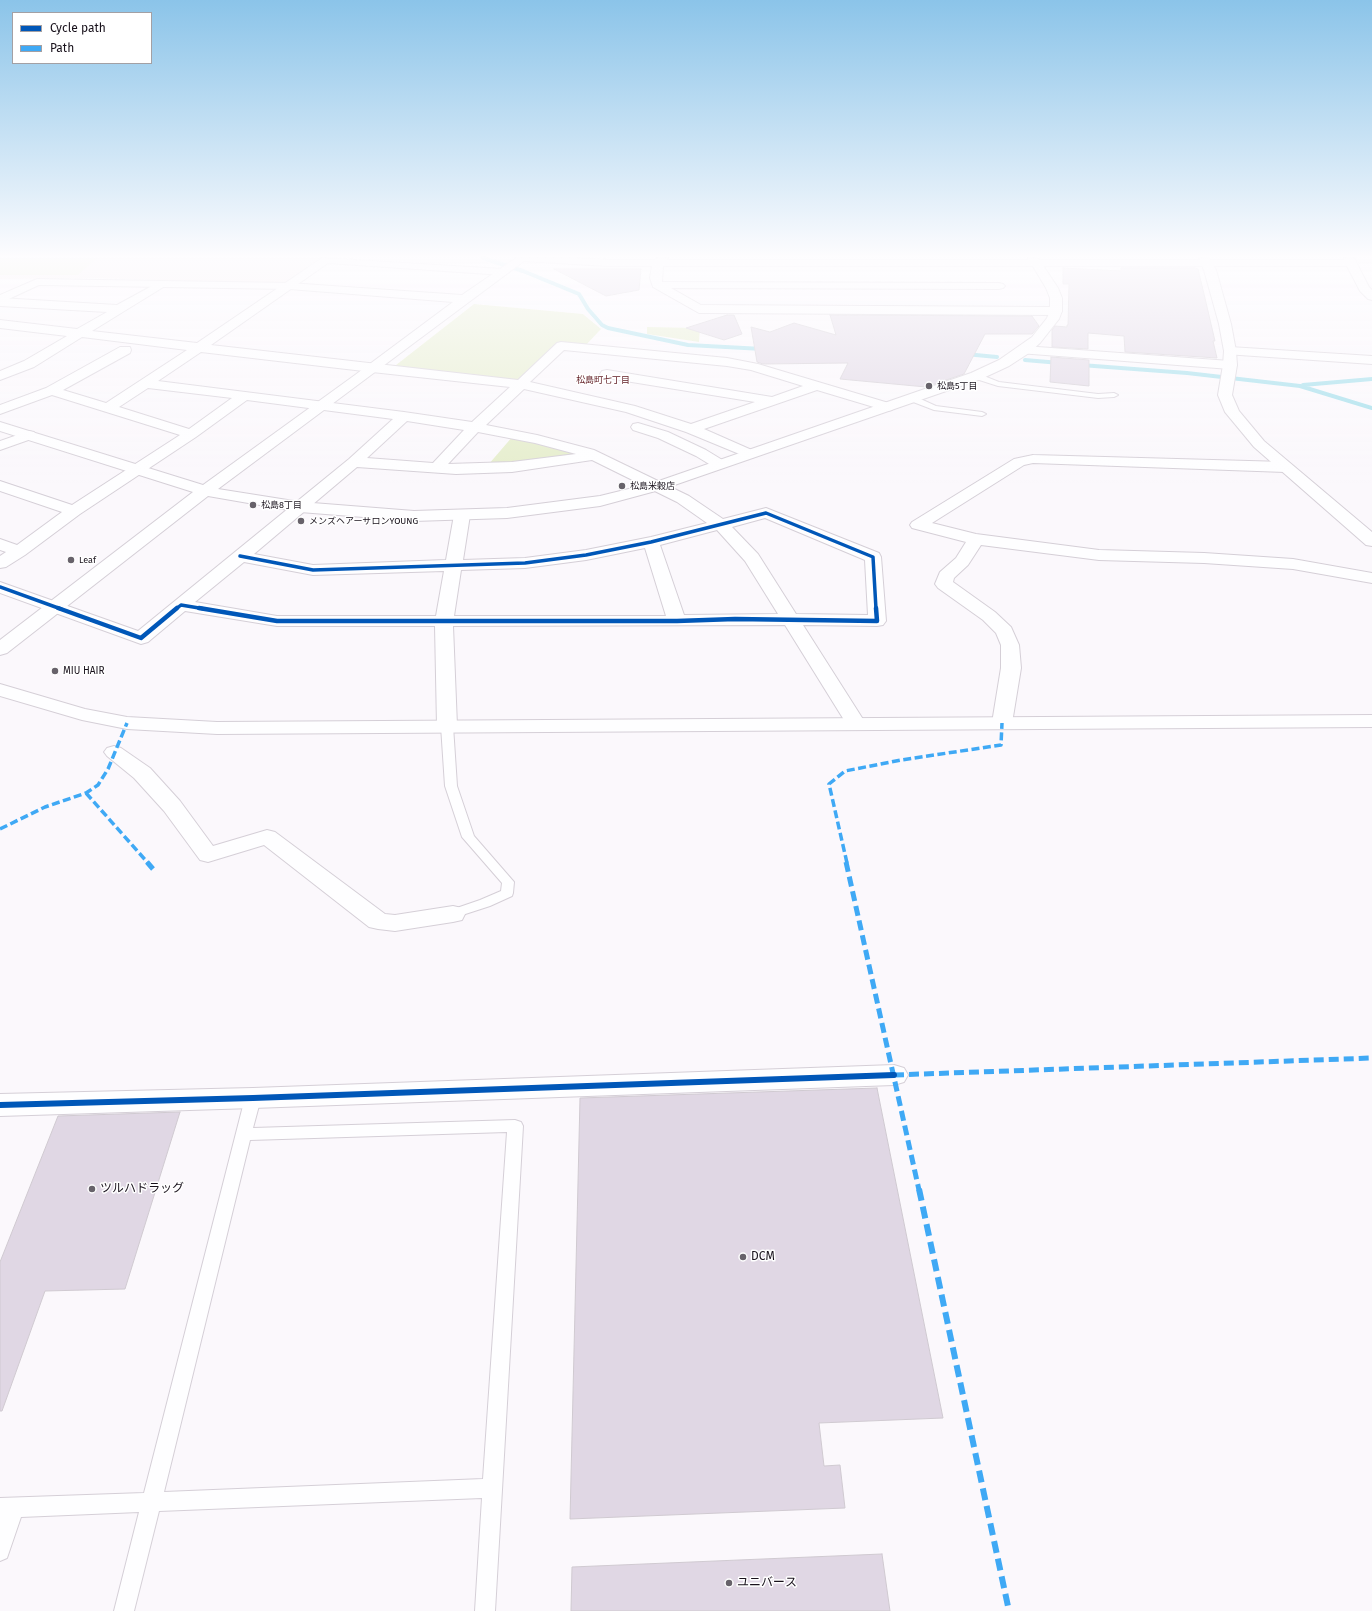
<!DOCTYPE html>
<meta charset="utf-8">
<style>
body{margin:0}
#map{position:relative;width:1372px;height:1611px;overflow:hidden;background:#fbf8fc;font-family:"Fira Sans",sans-serif}
canvas{display:block}
.legend{position:absolute;left:12px;top:12px;width:140px;height:52px;box-sizing:border-box;background:#fff;border:1px solid #a3a0a4;margin:0;padding:5px 7px;list-style:none;font-size:12px;color:#18111b}
.legend li{display:flex;align-items:center;gap:8px;height:20px}
.legend b{width:20px;border:1px solid #a3a0a4}
</style>
<div id="map">
<canvas width="1372" height="1611"></canvas>
<ul class="legend">
<li><b style="height:5px;background:#0057b8"></b>Cycle path</li>
<li><b style="height:5px;background:#3fa9f5"></b>Path</li>
</ul>
</div>
<script>
const context = document.querySelector('canvas').getContext('2d');
context.lineJoin = 'round';
function fill(path, color) {
  context.fillStyle = color;
  context.fill(path, 'evenodd');
}
function shape(rows) {
  const path = new Path2D();
  for (const r of rows) {
    path.moveTo(r[0], r[1]);
    for (let i = 2; i < r.length; i += 2) path.lineTo(r[i], r[i + 1]);
  }
  return path;
}
function stroke(path, color, width, dash) {
  context.strokeStyle = color;
  context.lineWidth = width;
  context.lineCap = dash ? 'butt' : 'round';
  context.setLineDash(dash || []);
  context.stroke(path);
}
function drawText(font, color, halo, rows, align = 'center') {
  context.font = font + ' "Fira Sans","Noto Sans JP",sans-serif';
  context.lineWidth = 3;
  context.setLineDash([]);
  context.textBaseline = 'middle';
  context.strokeStyle = halo;
  context.fillStyle = color;
  for (const [text, x, y, turn = 0] of rows) {
    context.save();
    context.translate(x, y);
    context.rotate((+turn || 0) * Math.PI / 180);
    context.textAlign = isNaN(turn) ? turn : align;
    if (halo) context.strokeText(text, 0, 0);
    context.fillText(text, 0, 0);
    context.restore();
  }
}
fill(shape([
 [0,258,320,258,284,284,94,278,0,279]
]), '#f8ecec');
fill(shape([
 [0,258,97,258,78,275,0,275],
 [474,304,583,314,601,329,585,346,557,344,517,381,391,369],
 [647,327,700,328,699,342,647,334],
 [513,436,582,455,488,465]
]), '#e5edcb');
stroke(shape([
 [483,258,523,271,579,294,588,309,602,325,608,328,688,345,763,349],
 [965,354,997,357],
 [1025,360,1060,363],
 [1081,365,1187,373,1300,386,1372,408],
 [1303,385,1372,379]
]), '#9fddea', 4);
const building = shape([
 [1063,268,1121,271,1121,268,1195,268,1198,269,1204,294,1215,341,1213,341,1217,358,1125,352,1124,336,1088,333,1088,349,1052,347,1052,330,1055,326,1067,327,1067,325,1068,325,1069,284,1063,284,1063,268],
 [554,269,641,269,639,290,606,296,554,269],
 [727,315,734,315,742,334,724,340,686,328,727,315],
 [830,315,1032,316,1039,326,1032,334,985,334,964,374,926,387,840,379,848,363,763,364,757,362,751,327,770,332,794,323,836,335,830,315],
 [1051,357,1089,360,1089,386,1050,382,1051,357],
 [877,1088,943,1418,819,1423,824,1466,840,1465,845,1508,570,1519,580,1098,877,1088],
 [180,1112,125,1289,45,1291,2,1411,0,1411,0,1262,58,1116,180,1112],
 [882,1554,890,1611,571,1611,572,1567,882,1554]
]);
fill(building, '#e0d7e4');
stroke(building, '#d0cad1', 1);
const service = shape([
 [973,374,979,374,999,382,1098,394,1114,393,1118,395,1114,397,1098,398,998,386,973,378,973,374],
 [908,396,914,396,936,406,982,412,986,414,982,416,934,410,908,400,908,396],
 [447,723,453,726,457,786,474,836,514,882,513,893,512,896,490,906,453,918,448,917,446,914,448,911,480,900,501,891,502,883,462,837,445,786,441,726,447,723],
 [253,1092,258,1094,261,1098,253,1128,515,1120,521,1122,523,1126,495,1611,475,1611,482,1498,159,1511,134,1611,114,1611,139,1512,21,1517,7,1558,0,1561,0,1498,144,1493,245,1098,248,1094,253,1092],
 [507,1132,483,1479,164,1492,250,1140,507,1132]
]);
const minor = shape([
 [322,258,503,269,509,272,503,275,328,263,211,345,518,380,557,343,561,342,727,358,758,364,892,404,894,407,892,410,887,411,817,390,704,429,754,451,756,454,754,457,749,458,686,432,626,412,524,389,486,425,537,435,594,450,689,496,723,519,766,508,879,553,881,557,886,621,883,625,877,626,803,625,866,724,863,728,856,730,849,728,785,625,453,626,457,726,454,730,447,732,440,730,437,726,435,626,277,626,185,611,148,642,141,644,0,593,0,582,138,631,349,459,393,419,247,400,196,437,80,514,25,555,6,567,0,568,0,556,6,552,0,550,0,539,17,545,62,512,0,491,0,481,72,505,180,435,52,395,0,414,0,405,46,388,120,347,130,347,131,350,130,353,63,390,106,403,187,350,82,337,34,367,0,380,0,371,24,361,67,336,0,328,0,320,77,329,107,312,0,306,0,298,117,305,161,281,165,282,167,284,165,286,92,331,197,343,322,258],
 [564,350,727,366,751,370,803,386,772,397,607,370,602,371,600,374,602,377,607,378,755,402,691,424,635,406,530,382,564,350],
 [201,352,372,372,510,387,472,422,404,412,158,381,201,352],
 [148,388,232,398,189,429,119,407,148,388],
 [407,421,464,430,433,463,367,458,407,421],
 [478,432,535,443,576,454,512,462,448,464,478,432],
 [592,460,677,502,707,523,651,537,586,550,525,558,463,560,470,515,468,512,462,510,456,512,454,515,446,560,313,565,254,554,357,467,456,474,512,472,592,460],
 [765,518,865,560,868,615,796,614,758,554,732,527,765,518],
 [717,530,745,561,778,614,684,615,660,545,717,530],
 [645,548,666,616,454,616,461,570,525,568,586,560,645,548],
 [244,562,313,575,444,571,436,616,277,616,195,602,244,562],
 [518,258,575,258,608,260,655,260,657,258,668,258,667,260,1344,260,1344,258,1354,258,1369,287,1372,290,1372,300,1368,299,1360,291,1347,266,663,266,662,282,999,283,1003,284,1005,286,1003,288,999,289,671,288,701,305,1056,307,1060,308,1062,311,1060,314,1056,315,699,313,653,287,650,278,652,266,608,266,523,261,519,260,518,258],
 [1024,346,1230,361,1235,362,1237,365,1235,368,1230,369,1019,353,1018,350,1019,347,1024,346],
 [1230,347,1372,356,1372,364,1225,354,1224,351,1225,348,1230,347],
 [638,423,668,432,706,450,724,461,727,464,724,467,719,469,714,467,696,456,658,438,633,430,631,427,633,424,638,423],
 [29,431,34,432,36,435,34,438,0,450,0,441,29,431],
 [1033,455,1285,462,1290,464,1293,467,1290,470,1285,472,1033,463,1024,465,932,523,976,534,1099,550,1204,553,1293,559,1372,573,1372,583,1293,569,1204,563,1099,560,981,545,968,565,954,578,953,582,995,612,1011,627,1019,645,1021,668,1012,723,1009,727,1002,729,995,727,992,723,1001,668,1001,645,996,633,983,620,938,588,935,584,940,572,956,558,966,542,912,528,910,525,912,522,1014,459,1033,455],
 [114,746,121,748,150,768,180,801,213,846,267,830,275,832,385,914,395,915,453,906,462,908,465,914,462,920,453,922,395,931,378,929,369,927,264,845,208,862,200,860,164,811,134,778,107,756,104,752,107,748,114,746],
 [894,1065,904,1068,908,1075,904,1082,894,1085,253,1108,0,1116,0,1094,253,1088,894,1065]
]);
const tertiary = shape([
 [516,258,528,258,218,489,300,502,414,511,507,508,600,496,653,483,971,373,999,360,1032,337,1047,318,1050,311,1050,298,1046,288,1028,258,1038,258,1058,288,1062,298,1062,311,1059,319,1040,343,1029,353,1009,366,981,379,663,489,600,506,507,518,414,521,300,512,208,496,7,653,0,655,0,640,193,492,0,431,0,422,203,485,355,375,453,302,289,289,39,285,0,303,0,295,37,279,289,283,462,295,516,258],
 [1199,258,1209,258,1216,270,1231,324,1236,351,1237,365,1232,395,1239,411,1264,441,1372,532,1372,546,1366,545,1254,447,1225,412,1218,395,1223,365,1224,351,1219,324,1204,270,1199,258],
 [0,684,85,709,127,717,217,722,1372,715,1372,727,217,734,127,729,82,720,0,696,0,684]
]);
stroke(service, '#d5cfd7', 2);
stroke(minor, '#d5cfd7', 2);
stroke(tertiary, '#d5cfd7', 2);
fill(service, '#fefeff');
fill(minor, '#fefeff');
fill(tertiary, '#fefeff');
stroke(shape([
 [86,793,148,863],
 [0,829,45,807,86,793,98,785,108,769,127,723],
 [847,863,829,784,845,771,901,760,1001,745,1002,723]
]), '#3fa9f5', 3.5, [8, 3.5]);
stroke(shape([
 [147,862,153,869],
 [846,862,919,1190],
 [894,1075,1372,1058]
]), '#3fa9f5', 5, [10, 5]);
stroke(shape([
 [919,1189,1009,1611]
]), '#3fa9f5', 6, [12, 6]);
stroke(shape([
 [240,556,313,570,525,563,586,555,651,542,766,513,873,557,876,609],
 [0,587,61,609],
 [176,609,181,605,205,609]
]), '#0057b8', 3.5);
stroke(shape([
 [58,608,141,638,177,608],
 [199,608,277,621,677,621,735,619,877,621,876,608]
]), '#0057b8', 4.5);
stroke(shape([
 [0,1105,253,1098,894,1075]
]), '#0057b8', 6);
const sky = context.createLinearGradient(0, 0, 0, 483);
sky.addColorStop(0, '#8bc4e9');
sky.addColorStop(0.53, '#fdfcfe');
sky.addColorStop(1, '#fdfcfe00');
context.fillStyle = sky;
context.fillRect(0, 0, 1372, 483);
for (const [x, y, r, color] of [
 [929,386,4,"#67626a"],
 [622,486,4,"#67626a"],
 [253,505,4,"#67626a"],
 [301,521,4,"#67626a"],
 [71,560,4,"#67626a"],
 [55,671,4,"#67626a"],
 [92,1189,4,"#67626a"],
 [743,1257,4,"#67626a"],
 [729,1583,4,"#67626a"]
]) {
  const dot = new Path2D();
  dot.arc(x, y, r, 0, 2 * Math.PI);
  context.fillStyle = color;
  context.fill(dot);
  stroke(dot, '#fff', 1.5);
}
drawText('9px', '#5d181f', '#fff', [
 ["松島町七丁目",603,380]
]);
drawText('9px', '#18111b', '#fff', [
 ["松島5丁目",937,386],
 ["松島米穀店",630,486],
 ["松島8丁目",261,505],
 ["メンズヘアーサロンYOUNG",309,521],
 ["Leaf",79,560]
], 'left');
drawText('10px', '#18111b', '#fff', [
 ["MIU HAIR",63,671]
], 'left');
drawText('12px', '#18111b', '#fff', [
 ["ツルハドラッグ",100,1189],
 ["DCM",751,1257],
 ["ユニバース",737,1583]
], 'left');
</script>
